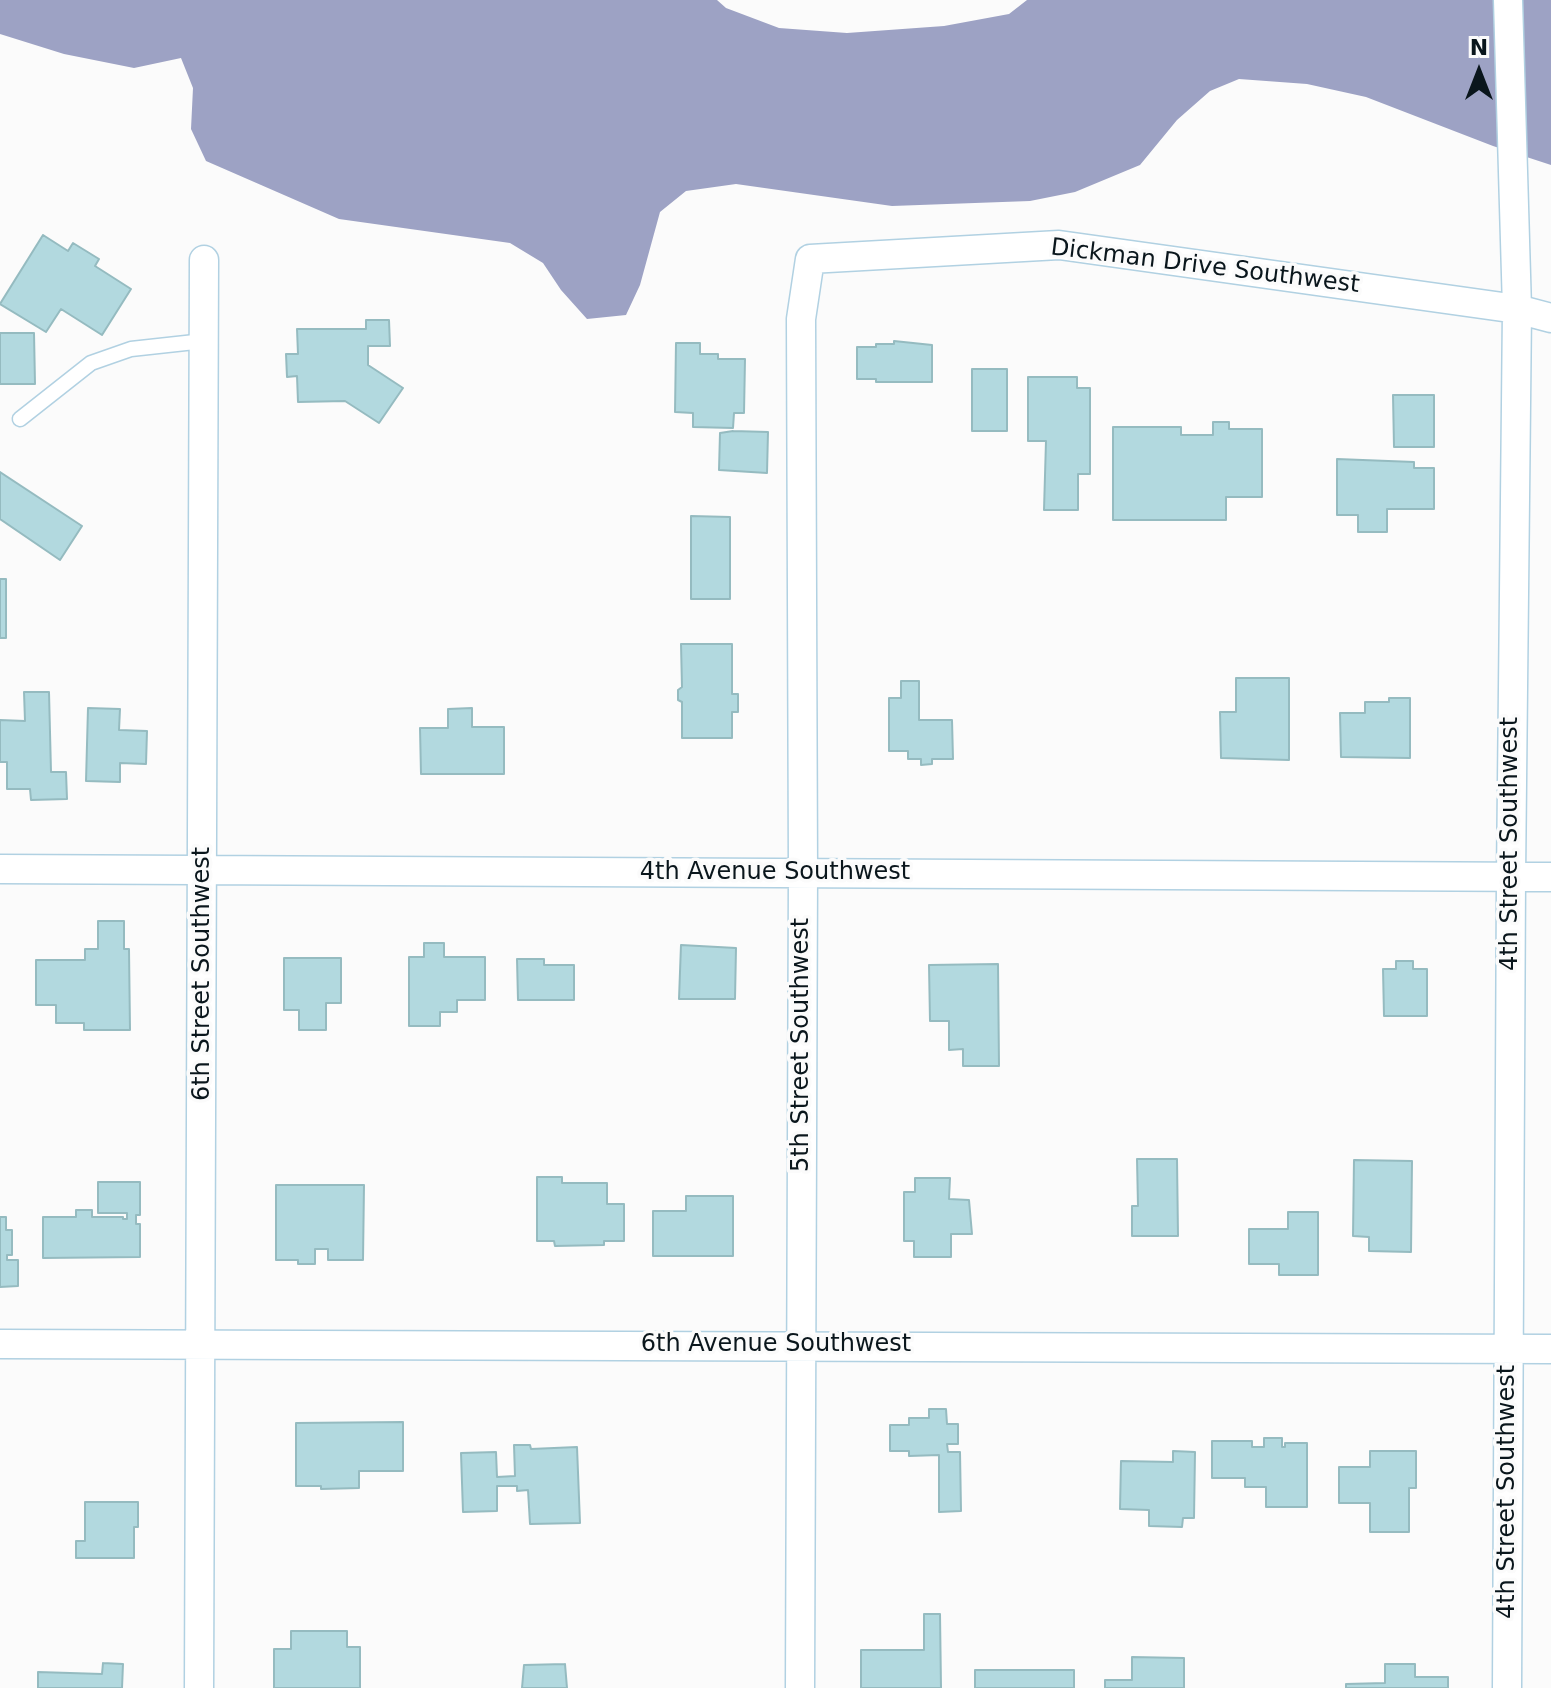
<!DOCTYPE html>
<style>
body{margin:0}
#map{position:relative;width:1551px;height:1688px;overflow:hidden;background:#fbfbfb;font-family:"DejaVu Sans",sans-serif}
canvas{display:block}
.north{position:absolute;left:1439px;top:32px;width:80px;height:80px;-webkit-text-stroke:6px #fbfbfb;paint-order:stroke;rotate:0deg;font-size:22px;font-weight:700;line-height:32px;text-align:center;color:#0a161c}
.north::after{content:'';display:block;margin:auto;width:28px;height:36px;background:#0a161c;clip-path:polygon(50% 0,100% 100%,50% 72%,0 100%)}
</style>
<div id="map">
<canvas width="1551" height="1688"></canvas>
<div class="north">N</div>
</div>
<script>
const context = document.querySelector('canvas').getContext('2d');
context.lineJoin = 'round';
function fill(path, color) {
  context.fillStyle = color;
  context.fill(path, 'evenodd');
}
function shape(rows) {
  const path = new Path2D();
  for (const r of rows) {
    path.moveTo(r[0], r[1]);
    for (let i = 2; i < r.length; i += 2) path.lineTo(r[i], r[i + 1]);
  }
  return path;
}
function stroke(path, color, width, dash) {
  context.strokeStyle = color;
  context.lineWidth = width;
  context.lineCap = dash ? 'butt' : 'round';
  context.setLineDash(dash || []);
  context.stroke(path);
}
function drawText(font, color, halo, rows, align = 'center') {
  context.font = font + ' "DejaVu Sans",sans-serif';
  context.lineWidth = 7;
  context.setLineDash([]);
  context.textBaseline = 'middle';
  context.strokeStyle = halo;
  context.fillStyle = color;
  for (const [text, x, y, turn = 0] of rows) {
    context.save();
    context.translate(x, y);
    context.rotate((+turn || 0) * Math.PI / 180);
    context.textAlign = isNaN(turn) ? turn : align;
    if (halo) context.strokeText(text, 0, 0);
    context.fillText(text, 0, 0);
    context.restore();
  }
}
fill(shape([
 [0,0,717,0,726,8,779,28,847,33,944,26,1009,14,1027,0,1551,0,1551,165,1493,146,1366,97,1307,84,1239,79,1210,91,1177,120,1140,165,1075,192,1030,201,892,206,736,184,686,191,660,212,640,285,626,315,587,319,561,290,543,263,510,243,339,219,206,161,191,129,193,88,181,58,134,68,64,54,0,34]
]), '#9da2c4');
const building = shape([
 [43,235,68,251,73,243,99,259,95,266,131,289,102,335,61,309,46,332,0,304,43,235],
 [366,320,389,320,390,346,368,346,368,365,403,388,379,423,345,401,298,402,297,376,287,377,286,354,298,354,297,329,366,329,366,320],
 [0,333,34,333,35,384,0,384,0,333],
 [894,341,932,345,932,382,876,382,876,379,857,379,857,347,876,347,876,344,894,344,894,341],
 [676,343,700,343,700,354,718,354,718,359,745,359,744,413,734,413,733,428,693,427,693,413,675,412,676,343],
 [972,369,1007,369,1007,431,972,431,972,369],
 [1028,377,1077,377,1077,388,1090,388,1090,474,1078,474,1078,510,1044,510,1046,441,1028,441,1028,377],
 [1393,395,1434,395,1434,447,1394,447,1393,395],
 [1213,422,1229,422,1229,429,1262,429,1262,497,1226,497,1226,520,1113,520,1113,427,1181,427,1181,435,1213,435,1213,422],
 [733,431,768,432,767,473,719,470,720,433,733,431],
 [1337,459,1414,462,1414,468,1434,468,1434,509,1387,509,1387,532,1358,532,1358,515,1337,515,1337,459],
 [0,472,82,526,60,560,0,519,0,472],
 [691,516,730,517,730,599,691,599,691,516],
 [0,579,6,579,6,638,0,638,0,579],
 [681,644,732,644,732,694,738,694,738,712,732,712,732,738,682,738,682,702,678,700,678,690,682,687,681,644],
 [1236,678,1289,678,1289,760,1221,758,1220,712,1236,712,1236,678],
 [901,681,919,681,919,720,952,720,953,759,932,759,932,764,921,765,921,759,908,759,908,751,889,751,889,698,901,698,901,681],
 [24,692,49,692,51,772,66,772,67,799,31,800,30,789,7,789,7,762,0,762,0,720,25,721,24,692],
 [1389,698,1410,698,1410,758,1341,757,1340,713,1365,713,1365,702,1389,702,1389,698],
 [88,708,120,709,119,730,147,731,146,764,120,763,120,782,86,781,88,708],
 [472,708,472,727,504,727,504,774,421,774,420,728,448,728,448,709,472,708],
 [98,921,124,921,124,949,129,949,130,1030,84,1030,84,1023,56,1023,56,1005,36,1005,36,960,85,960,85,949,98,949,98,921],
 [424,943,444,943,444,957,485,957,485,1000,457,1000,457,1012,440,1012,440,1026,409,1026,409,957,424,957,424,943],
 [681,945,736,948,735,999,679,999,681,945],
 [284,958,341,958,341,1003,326,1003,326,1030,299,1030,299,1010,284,1010,284,958],
 [517,959,544,959,544,965,574,965,574,1000,518,1000,517,959],
 [1396,961,1413,961,1413,969,1427,969,1427,1016,1384,1016,1383,969,1396,969,1396,961],
 [998,964,999,1066,963,1066,963,1049,949,1050,949,1021,930,1021,929,965,998,964],
 [1137,1159,1177,1159,1178,1236,1132,1236,1132,1206,1138,1206,1137,1159],
 [1354,1160,1412,1161,1411,1252,1369,1251,1369,1237,1353,1236,1354,1160],
 [537,1177,562,1177,562,1183,607,1183,607,1204,624,1204,624,1241,604,1241,604,1245,555,1246,554,1241,537,1241,537,1177],
 [915,1178,950,1178,949,1199,969,1200,972,1234,951,1234,951,1257,914,1257,914,1241,904,1241,904,1192,915,1192,915,1178],
 [98,1182,140,1182,140,1215,136,1215,136,1224,140,1224,140,1257,43,1258,43,1217,76,1217,76,1210,92,1210,92,1217,123,1217,123,1219,127,1219,127,1213,98,1213,98,1182],
 [276,1185,364,1185,363,1260,328,1260,328,1249,315,1249,315,1264,298,1264,298,1260,276,1260,276,1185],
 [686,1196,733,1196,733,1256,653,1256,653,1211,686,1211,686,1196],
 [1288,1212,1318,1212,1318,1275,1279,1275,1279,1264,1249,1264,1249,1229,1288,1229,1288,1212],
 [0,1217,6,1217,6,1230,12,1230,12,1255,7,1255,7,1260,18,1260,18,1286,0,1287,0,1217],
 [929,1409,946,1409,947,1424,958,1424,958,1444,947,1444,948,1452,960,1452,961,1511,939,1512,939,1455,909,1456,909,1451,890,1451,890,1425,909,1425,909,1418,929,1418,929,1409],
 [403,1422,403,1471,359,1471,359,1488,321,1489,321,1486,296,1486,296,1423,403,1422],
 [1264,1438,1282,1438,1282,1447,1285,1447,1285,1443,1307,1443,1307,1507,1266,1507,1266,1487,1245,1487,1245,1478,1212,1478,1212,1441,1252,1441,1252,1447,1264,1447,1264,1438],
 [514,1445,530,1445,531,1449,577,1447,580,1523,530,1524,528,1490,517,1491,517,1486,497,1486,497,1511,463,1512,461,1453,496,1452,497,1477,515,1476,514,1445],
 [1173,1451,1195,1452,1194,1518,1183,1518,1182,1527,1149,1526,1149,1510,1120,1509,1121,1461,1173,1462,1173,1451],
 [1370,1451,1416,1451,1416,1488,1409,1488,1409,1532,1370,1532,1370,1503,1339,1503,1339,1467,1370,1467,1370,1451],
 [85,1502,138,1502,138,1527,134,1527,134,1558,76,1558,76,1541,85,1541,85,1502],
 [924,1614,940,1614,941,1688,861,1688,861,1650,924,1650,924,1614],
 [291,1631,347,1631,347,1647,360,1647,360,1688,274,1688,274,1649,291,1649,291,1631],
 [1132,1657,1184,1658,1184,1688,1105,1688,1105,1680,1132,1680,1132,1657],
 [103,1663,123,1664,122,1688,38,1688,38,1672,102,1674,103,1663],
 [565,1664,567,1688,522,1688,524,1665,565,1664],
 [1385,1664,1415,1664,1415,1677,1448,1677,1448,1688,1346,1688,1346,1684,1385,1683,1385,1664],
 [975,1670,1074,1670,1074,1688,975,1688,975,1670]
]);
fill(building, '#b2d9df');
stroke(building, '#95bbc0', 2);
const lane = shape([
 [20,419,91,363,131,349,204,341]
]);
const street = shape([
 [0,869,1551,877],
 [0,1344,1551,1349],
 [199,1688,204,260],
 [800,1688,803,873,801,319,810,259,1059,245,1517,309,1551,318],
 [1507,1688,1511,877,1517,309,1508,0]
]);
stroke(lane, '#b1d1e2', 17);
stroke(street, '#b1d1e2', 31);
stroke(lane, '#fff', 14);
stroke(street, '#fff', 28);
drawText('24px', '#0a161c', '#fbfbfb', [
 ["Dickman Drive Southwest",1205,267,7],
 ["4th Street Southwest",1511,844,-90],
 ["4th Avenue Southwest",775,873],
 ["6th Street Southwest",203,974,-90],
 ["5th Street Southwest",802,1045,-90],
 ["6th Avenue Southwest",776,1345],
 ["4th Street Southwest",1508,1492,-90]
]);
</script>
